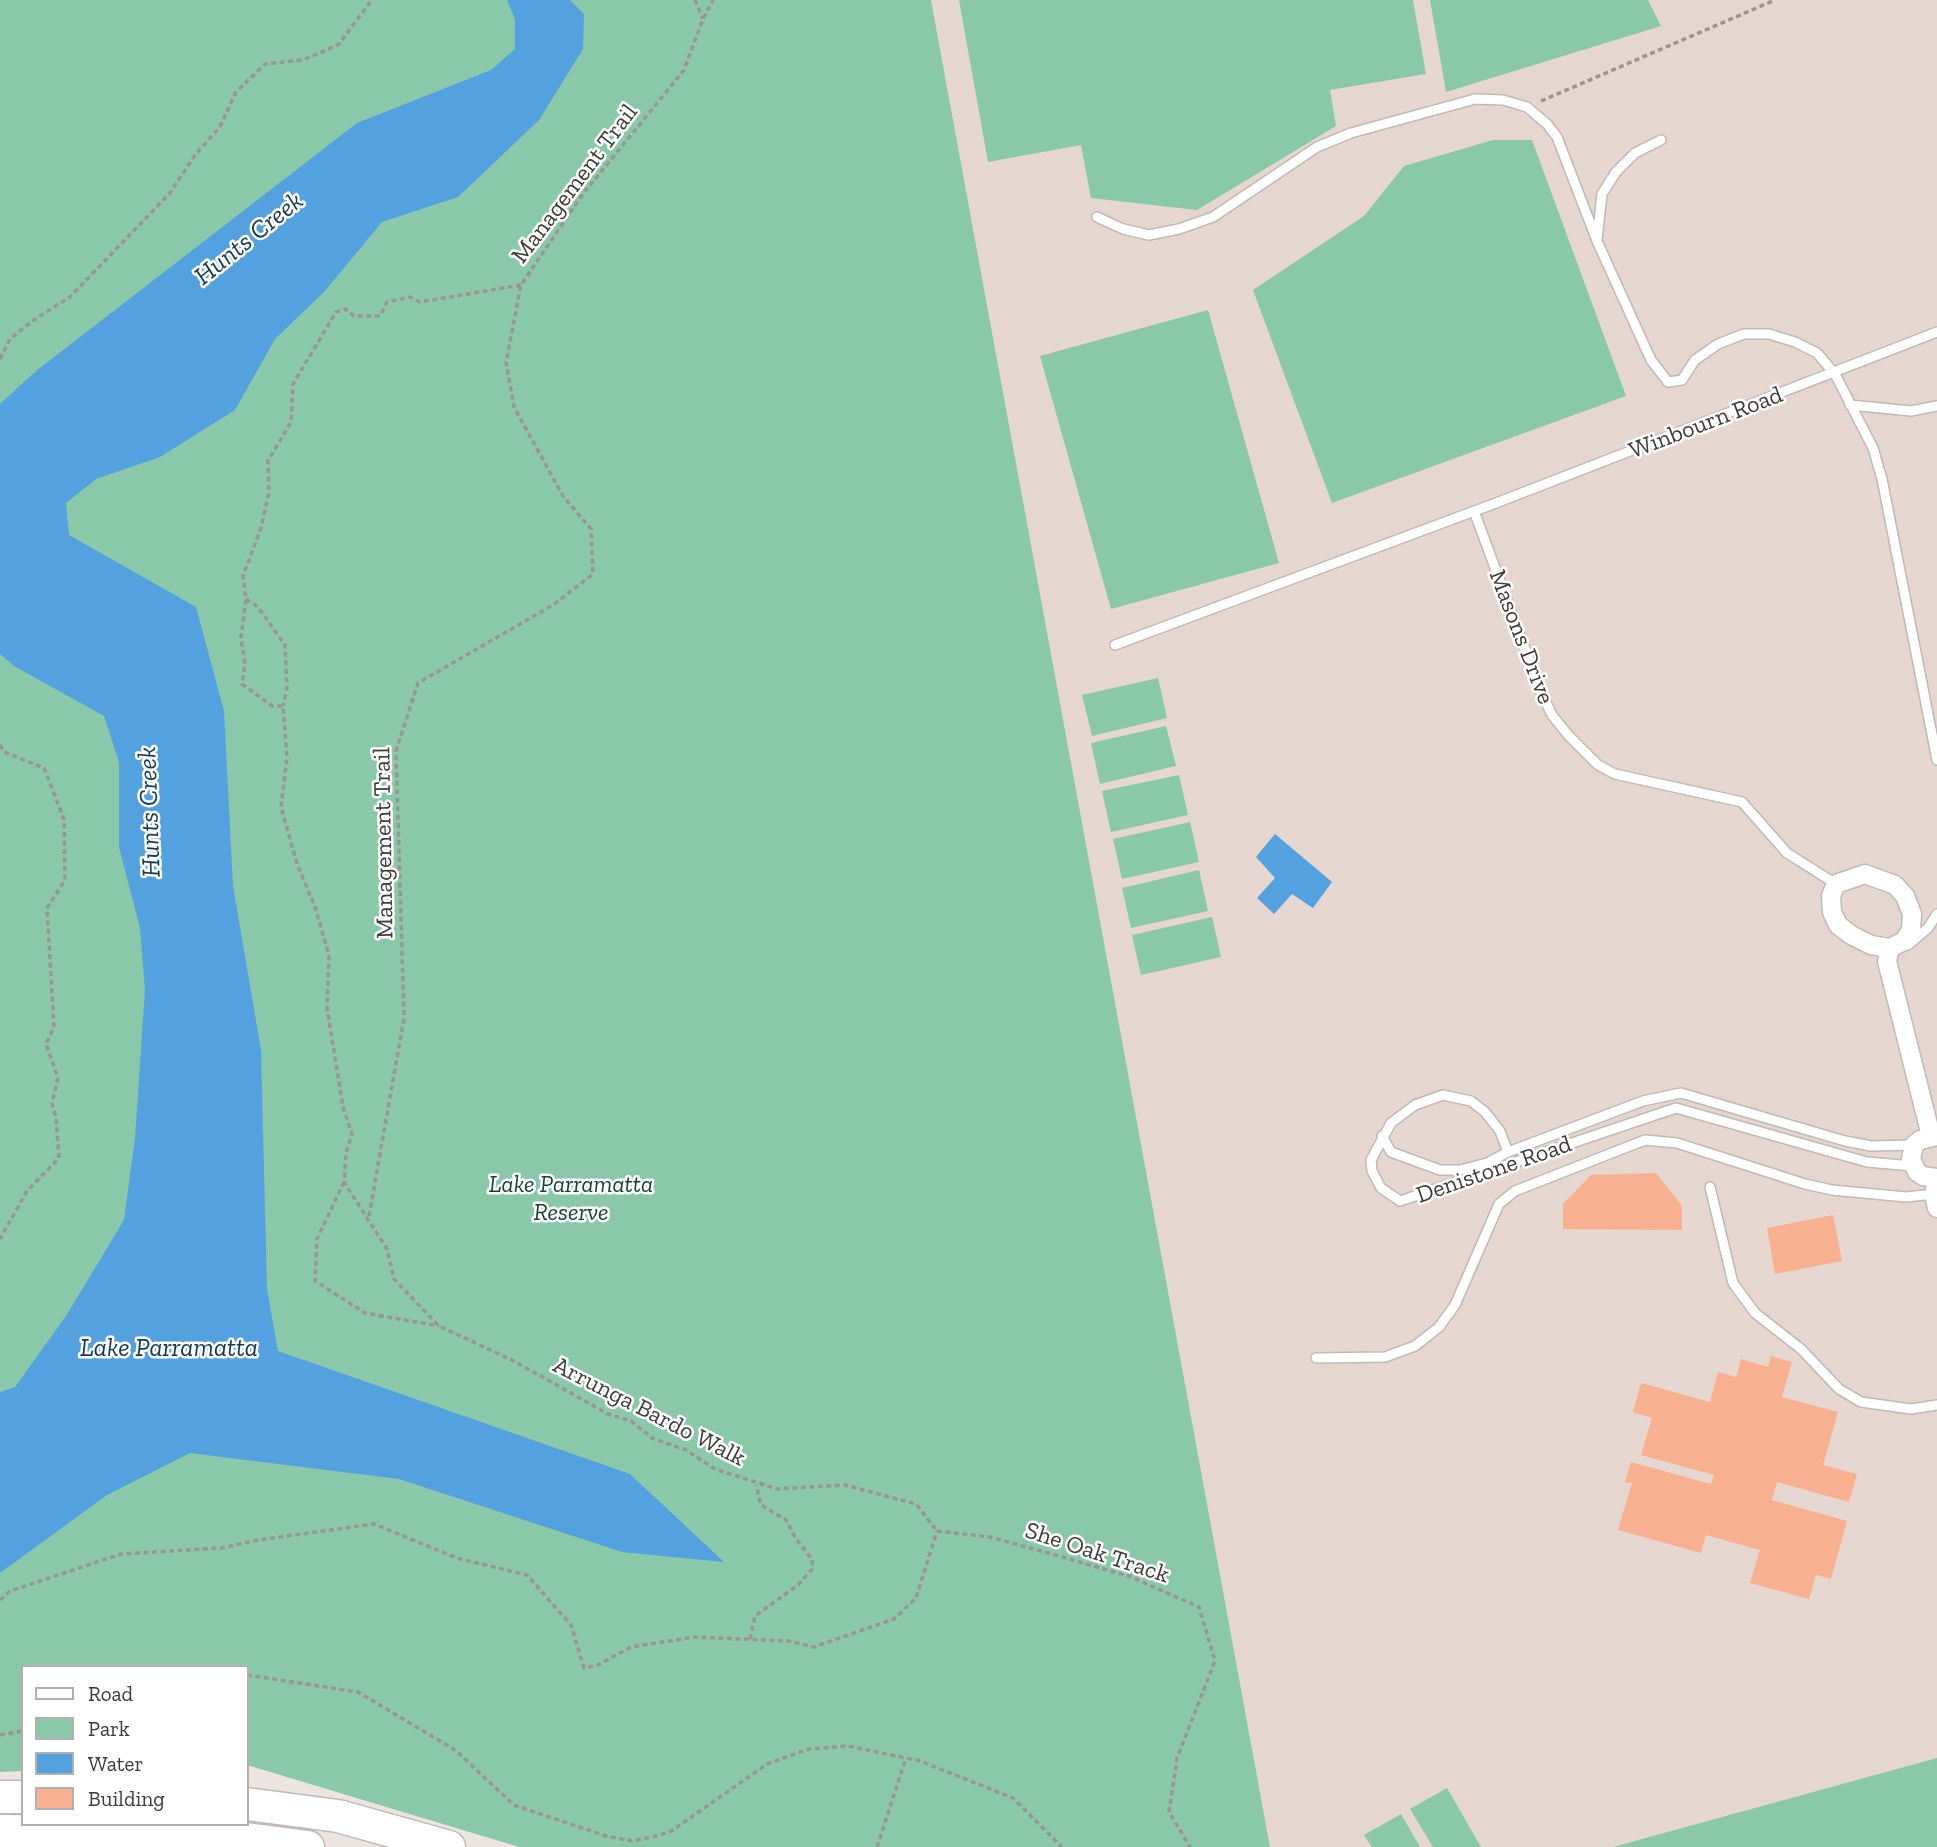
<!DOCTYPE html>
<style>
body{margin:0}
#map{position:relative;width:1937px;height:1847px;overflow:hidden;background:#ece4e1;font-family:"Zilla Slab",serif}
canvas{display:block}
.legend{position:absolute;left:21px;top:1665px;width:228px;height:161px;box-sizing:border-box;background:#fff;border:2px solid #b2b1b0;margin:0;padding:9px 12px;list-style:none;font-size:21px;color:#3e3b3a}
.legend li{display:flex;align-items:center;gap:14px;height:35px}
.legend b{width:35px;border:2px solid #b2b1b0}
</style>
<div id="map">
<canvas width="1937" height="1847"></canvas>
<ul class="legend">
<li><b style="height:9px;background:#fff"></b>Road</li>
<li><b style="height:19px;background:#89c8a9"></b>Park</li>
<li><b style="height:19px;background:#54a1df"></b>Water</li>
<li><b style="height:19px;background:#f8b190"></b>Building</li>
</ul>
</div>
<script>
const context = document.querySelector('canvas').getContext('2d');
context.lineJoin = 'round';
function fill(path, color) {
  context.fillStyle = color;
  context.fill(path, 'evenodd');
}
function shape(rows) {
  const path = new Path2D();
  for (const r of rows) {
    path.moveTo(r[0], r[1]);
    for (let i = 2; i < r.length; i += 2) path.lineTo(r[i], r[i + 1]);
  }
  return path;
}
function stroke(path, color, width, dash) {
  context.strokeStyle = color;
  context.lineWidth = width;
  context.lineCap = dash ? 'butt' : 'round';
  context.setLineDash(dash || []);
  context.stroke(path);
}
function drawText(font, color, halo, rows, align = 'center') {
  context.font = font + ' "Zilla Slab",serif';
  context.lineWidth = 5;
  context.setLineDash([]);
  context.textBaseline = 'middle';
  context.strokeStyle = halo;
  context.fillStyle = color;
  for (const [text, x, y, turn = 0] of rows) {
    context.save();
    context.translate(x, y);
    context.rotate((+turn || 0) * Math.PI / 180);
    context.textAlign = isNaN(turn) ? turn : align;
    if (halo) context.strokeText(text, 0, 0);
    context.fillText(text, 0, 0);
    context.restore();
  }
}
fill(shape([
 [931,0,1937,0,1937,1847,1270,1847]
]), '#e5d6cf');
fill(shape([
 [0,0,931,0,1270,1847,519,1847,247,1765,247,1667,23,1667,23,1771,0,1772],
 [959,0,1413,0,1426,74,1330,90,1336,126,1197,210,1091,198,1081,145,988,162],
 [1430,0,1648,0,1661,26,1446,92],
 [1493,140,1532,140,1626,396,1332,503,1253,290,1364,216,1404,166],
 [1208,310,1279,563,1111,609,1040,356],
 [1158,678,1167,718,1092,736,1082,695],
 [1166,726,1176,766,1100,784,1091,743],
 [1179,775,1188,815,1111,832,1102,791],
 [1190,822,1199,862,1122,879,1113,839],
 [1199,870,1208,911,1131,928,1122,888],
 [1212,917,1221,957,1141,975,1132,935],
 [1937,1758,1937,1847,1613,1847],
 [1447,1788,1481,1847,1433,1847,1410,1809],
 [1401,1814,1420,1847,1372,1847,1364,1835]
]), '#89c8a9');
fill(shape([
 [507,0,570,0,584,14,583,49,539,120,458,197,382,222,324,292,275,339,235,410,160,457,96,479,66,503,69,535,196,607,224,711,233,886,261,1050,267,1289,278,1351,630,1474,724,1562,622,1552,399,1479,190,1453,107,1495,0,1573,0,1392,15,1387,66,1316,124,1220,135,1138,145,990,140,928,119,847,119,762,104,716,14,666,0,654,0,404,36,371,357,123,491,70,515,49,515,19],
 [1275,834,1332,882,1313,908,1292,894,1274,914,1257,898,1275,878,1256,857]
]), '#54a1df');
fill(shape([
 [1656,1173,1682,1206,1682,1230,1563,1229,1563,1204,1591,1175],
 [1833,1215,1842,1261,1775,1274,1767,1228],
 [1771,1356,1792,1362,1782,1397,1838,1412,1823,1465,1857,1474,1849,1502,1777,1482,1772,1500,1847,1521,1831,1579,1816,1575,1809,1599,1750,1583,1760,1550,1706,1535,1701,1553,1618,1530,1632,1483,1625,1482,1631,1462,1711,1484,1714,1475,1641,1455,1652,1418,1633,1412,1641,1383,1710,1402,1718,1372,1736,1377,1741,1359,1768,1367]
]), '#f8b190');
const lane = shape([
 [1097,217,1123,229,1149,235,1179,229,1213,217,1317,147,1351,133,1475,99,1503,100,1527,107,1547,124,1557,137,1597,241,1651,360,1668,382,1682,380,1695,360,1718,344,1744,334,1769,334,1795,342,1817,353,1835,374,1873,448,1882,479,1937,760],
 [1597,239,1602,194,1616,172,1635,153,1661,140],
 [1850,405,1911,411,1937,406],
 [1474,511,1541,692,1552,715,1568,735,1598,765,1615,774,1742,802,1787,853,1836,884],
 [1115,645,1496,503,1937,332],
 [1908,945,1928,928,1937,914],
 [1382,1136,1391,1152,1440,1170,1460,1170,1487,1163,1508,1152],
 [1913,1166,1867,1162,1676,1108,1400,1201,1381,1188,1372,1171,1371,1160,1391,1123,1415,1105,1443,1095,1471,1101,1485,1112,1500,1131,1508,1152,1643,1101,1681,1093,1845,1141,1871,1146,1914,1145],
 [1710,1187,1733,1283,1755,1313,1801,1349,1839,1389,1861,1402,1911,1409,1937,1405],
 [1316,1358,1385,1357,1415,1346,1439,1327,1455,1305,1499,1204,1515,1191,1645,1140,1677,1143,1805,1184,1832,1190,1906,1197,1934,1194]
]);
const street = shape([
 [1865,874,1895,885,1905,896,1912,914,1911,930,1904,941,1890,948,1871,945,1851,935,1838,925,1832,912,1831,896,1836,884,1865,874],
 [1890,948,1887,961,1931,1136],
 [1937,1136,1920,1140,1914,1145,1911,1159,1917,1172,1923,1176,1937,1178],
 [1937,1182,1934,1194,1937,1208]
]);
const highway = shape([
 [0,1797,23,1797],
 [247,1804,338,1816,449,1847],
 [0,1831,208,1834,308,1847]
]);
stroke(lane, '#c1b9b6', 12);
stroke(street, '#c1b9b6', 21);
stroke(highway, '#c1b9b6', 35);
stroke(shape([
 [695,0,703,19],
 [1541,101,1775,0],
 [521,285,420,302,410,297,387,302,380,316,354,316,346,309,336,312,293,384,291,422,268,461,269,492,261,528,243,576,246,599,241,638,245,664,242,684,272,706,283,706,287,757,281,807,297,864,315,907,329,955,327,1008,343,1107,352,1134,346,1153,344,1182,387,1249,394,1279,439,1326,514,1361,608,1414,631,1421,652,1438,686,1450,715,1469,777,1489,845,1485,916,1504,937,1531],
 [0,359,10,339,35,319,70,297,170,193,195,155,220,127,236,92,265,64,303,60,338,45,372,0],
 [246,599,258,607,285,645,287,688,283,706],
 [0,745,4,752,44,768,64,819,65,880,47,908,54,1027,46,1044,58,1078,52,1103,56,1118,59,1158,27,1191,0,1239],
 [344,1182,317,1239,315,1281,365,1313,439,1326],
 [369,1216,404,1018,396,751,418,683,553,605,593,574,591,529,563,496,514,407,506,362,521,285,583,194,684,70,703,19,713,0],
 [937,1531,990,1537,1066,1558,1131,1577,1199,1607,1215,1661,1177,1758,1169,1812,1190,1847],
 [0,1600,10,1591,121,1554,221,1548,258,1540,374,1524,457,1558,527,1575,571,1625,584,1668,598,1665,631,1647,695,1637,789,1641,814,1647,894,1619,916,1598,937,1531],
 [750,1639,755,1616,798,1585,813,1568,812,1559,796,1539,786,1520,761,1505,756,1485],
 [247,1675,358,1692,455,1750,514,1805,606,1836,633,1841,660,1835,673,1830,767,1764,809,1749,848,1746,920,1761,1013,1798,1062,1847],
 [0,1735,23,1731],
 [877,1847,906,1758]
]), '#9a9593', 3.5, [5, 3.5]);
stroke(lane, '#fff', 9);
stroke(street, '#fff', 18);
stroke(highway, '#fff', 32);
drawText('24px', '#3e3b3a', '#fff', [
 ["Management Trail",575,184,-53],
 ["Winbourn Road",1706,423,-21],
 ["Masons Drive",1521,637,69],
 ["Management Trail",384,843,-91],
 ["Denistone Road",1494,1170,-19],
 ["Arrunga Bardo Walk",649,1412,27],
 ["She Oak Track",1097,1553,18]
]);
drawText('italic 24px', '#174431', '#fff', [
 ["Lake Parramatta",571,1185],
 ["Reserve",571,1213]
]);
drawText('italic 26px', '#173852', '#fff', [
 ["Hunts Creek",249,239,-39],
 ["Hunts Creek",150,812,-92],
 ["Lake Parramatta",169,1349]
]);
</script>
